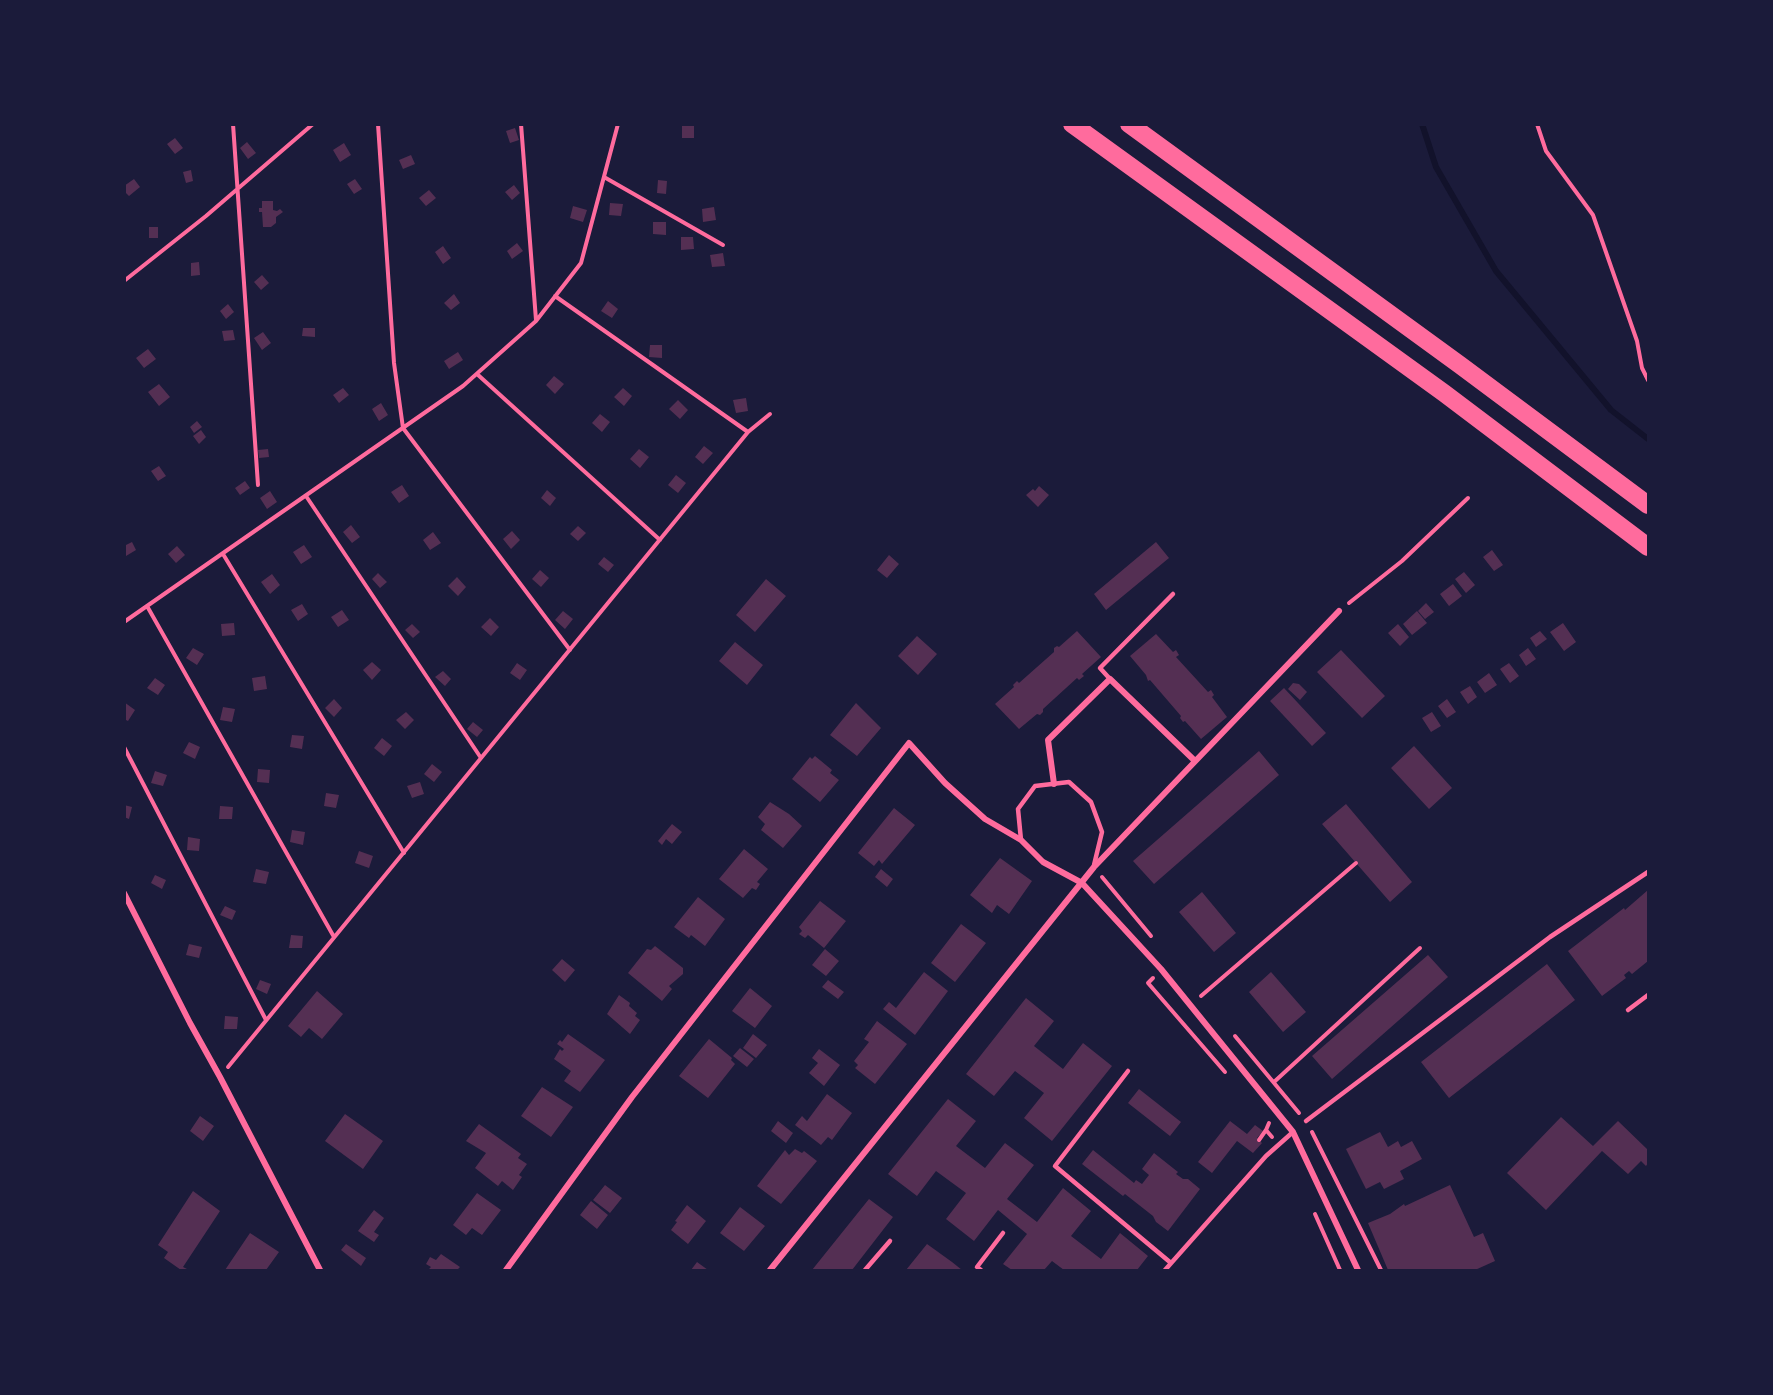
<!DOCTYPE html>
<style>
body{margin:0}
#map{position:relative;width:1773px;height:1395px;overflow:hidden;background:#1b1b3a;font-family:"Public Sans",sans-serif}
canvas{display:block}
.frame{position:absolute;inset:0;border:126px solid #1b1b3a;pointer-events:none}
</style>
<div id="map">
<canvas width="1773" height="1395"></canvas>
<div class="frame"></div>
</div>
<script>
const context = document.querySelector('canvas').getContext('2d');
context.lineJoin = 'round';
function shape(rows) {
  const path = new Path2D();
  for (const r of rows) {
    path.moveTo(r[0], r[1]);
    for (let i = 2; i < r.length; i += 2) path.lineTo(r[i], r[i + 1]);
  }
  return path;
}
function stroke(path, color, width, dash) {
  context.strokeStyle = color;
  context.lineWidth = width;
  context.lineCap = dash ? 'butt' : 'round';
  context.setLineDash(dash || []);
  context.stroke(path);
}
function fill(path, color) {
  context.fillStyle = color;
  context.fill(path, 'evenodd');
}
stroke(shape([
 [1422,124,1436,167,1496,271,1611,410,1648,439]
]), '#12122b', 6);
fill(shape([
 [682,126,694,126,694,138,682,138],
 [515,128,519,140,510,143,506,131],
 [175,138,183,148,175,154,167,144],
 [247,142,256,153,248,159,240,148],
 [344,143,351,155,340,162,333,150],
 [411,155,415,164,403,169,399,160],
 [191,170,193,181,186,183,183,172],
 [134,179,140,187,129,196,124,191,124,186],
 [355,179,362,189,354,194,347,184],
 [658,180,667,181,666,194,657,193],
 [514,185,520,193,512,200,505,192],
 [429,190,436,198,426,206,419,198],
 [262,201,273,201,273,210,277,211,280,209,283,212,276,217,276,223,271,227,263,227,262,212,259,212,259,208,262,208],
 [610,203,623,204,621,216,609,215],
 [573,206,587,210,583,222,570,218],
 [714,207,716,220,703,222,702,209],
 [653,222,666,222,666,235,653,234],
 [149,227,158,227,158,238,149,238],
 [681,237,693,237,694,249,681,250],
 [517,243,523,251,512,259,507,251],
 [443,246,451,258,443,264,435,252],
 [723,253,725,266,712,267,710,255],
 [199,262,200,275,191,276,191,263],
 [262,275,269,283,261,290,254,282],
 [454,294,460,303,451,310,444,303],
 [608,301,618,309,612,318,601,311],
 [228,304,234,312,226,319,220,311],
 [303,328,315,328,315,337,302,336],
 [233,330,235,340,224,341,222,331],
 [263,332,271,343,262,350,254,338],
 [650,345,662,345,662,358,649,357],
 [148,349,156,359,144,368,136,358],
 [458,352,463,360,449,369,444,361],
 [554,376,564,384,555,394,546,385],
 [159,384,170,397,159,406,148,392],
 [343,388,349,395,339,403,333,395],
 [623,388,632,396,624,406,614,397],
 [746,398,748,411,736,413,733,400],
 [678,400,688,410,680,419,669,409],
 [381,403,388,415,379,421,372,409],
 [600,414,610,422,602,432,592,423],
 [197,421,202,427,194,433,190,427],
 [201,430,206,437,199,444,193,436],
 [704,446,713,453,703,464,695,457],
 [268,449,269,457,259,458,258,450],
 [639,449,649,457,640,468,630,459],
 [159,466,166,476,158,481,151,471],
 [676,475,686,483,678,493,668,485],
 [245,481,250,488,240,495,235,488],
 [402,485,409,496,399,503,391,492],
 [1039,486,1049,495,1038,507,1026,495,1033,489,1035,491],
 [547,490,556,498,550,506,541,498],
 [270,491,277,502,267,509,260,498],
 [351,525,360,537,352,543,343,532],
 [578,526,586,533,578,541,570,534],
 [512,531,520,540,511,549,503,539],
 [433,532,441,543,430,550,423,540],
 [132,542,136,550,126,556,124,546],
 [1156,542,1169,558,1106,610,1094,594],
 [304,545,312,557,301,564,293,552],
 [177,546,185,555,176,563,168,554],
 [1492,550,1503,565,1494,571,1483,557],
 [889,555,899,564,887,578,877,570],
 [604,557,614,565,608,572,598,564],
 [540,570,549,578,541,587,532,579],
 [1464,572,1475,585,1466,593,1455,579],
 [378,573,387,582,380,588,372,579],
 [272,574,280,585,270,594,261,582],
 [457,577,466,587,458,596,448,586],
 [766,579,786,596,755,632,736,615],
 [1453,584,1462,596,1449,606,1440,594],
 [1426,603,1434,612,1425,619,1418,611],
 [302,604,308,614,298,621,291,610],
 [342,610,349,620,338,627,331,617],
 [563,611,573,619,565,629,555,620],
 [1417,611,1427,623,1412,635,1403,624],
 [490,618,499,627,491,636,481,627],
 [234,623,235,635,222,636,221,624],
 [1563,623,1576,642,1564,651,1550,632],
 [412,624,420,632,413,638,405,630],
 [1398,624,1409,637,1400,646,1388,633],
 [1077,631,1101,657,1082,674,1084,676,1079,680,1077,678,1043,709,1043,712,1040,715,1037,714,1019,729,995,704,1014,687,1013,685,1017,681,1019,683,1054,652,1054,648,1057,646,1059,647],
 [1540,631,1547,639,1536,647,1530,638],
 [1156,634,1173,652,1176,650,1179,655,1176,657,1208,692,1211,690,1214,695,1212,697,1227,717,1201,739,1185,721,1183,722,1180,718,1181,716,1150,680,1148,681,1146,675,1130,656],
 [917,636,937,654,918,675,898,656],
 [735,642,763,665,747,685,719,661],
 [193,648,204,654,197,665,186,658],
 [1528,648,1536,659,1526,666,1519,655],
 [1341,650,1385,696,1362,718,1317,672],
 [372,662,381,670,372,680,363,670],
 [517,663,527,670,520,680,510,673],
 [1509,663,1519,676,1510,683,1500,669],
 [443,671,451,679,445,686,435,677],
 [1489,673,1497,685,1485,693,1477,682],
 [265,676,267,689,254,691,252,678],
 [155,678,165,685,158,695,147,688],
 [1293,683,1299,684,1307,692,1300,700,1288,689],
 [1470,686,1477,697,1468,704,1460,692],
 [1284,688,1326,733,1312,746,1270,701],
 [334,699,342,708,334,717,325,708],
 [1447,699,1456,712,1447,718,1438,706],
 [124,702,135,710,128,721,124,719],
 [856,703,881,728,857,756,830,735],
 [223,707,235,709,232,722,220,720],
 [406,712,414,720,405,729,396,720],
 [1432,712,1441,726,1431,732,1422,718],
 [473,722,483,730,477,737,467,729],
 [292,735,304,736,302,749,290,747],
 [382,738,392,746,384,756,374,748],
 [189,742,200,747,195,759,183,753],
 [1414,746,1452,788,1429,809,1391,768],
 [1259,751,1279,775,1154,884,1133,861],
 [815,756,832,770,830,773,839,780,820,802,792,779,810,757,812,759],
 [432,764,442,772,434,782,424,774],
 [258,769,270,770,269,783,257,782],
 [155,771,167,775,163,786,151,783],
 [420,782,424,794,412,798,407,786],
 [326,793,339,795,336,808,324,806],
 [770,802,789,814,802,826,783,848,761,830,765,824,758,817],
 [1346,804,1412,882,1390,902,1322,824],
 [124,805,132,807,129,819,124,817],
 [220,806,233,807,232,819,219,819],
 [894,808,915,825,882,864,879,860,874,866,858,853],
 [672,824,682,832,672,844,666,839,662,845,658,841],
 [292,830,305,832,303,845,290,842],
 [188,837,200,839,199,851,187,850],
 [744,849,768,869,757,882,760,884,756,890,752,888,743,898,719,879],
 [359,851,373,856,369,868,355,863],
 [1000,858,1032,881,1009,914,997,905,992,913,970,895],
 [256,869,269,872,266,884,253,882],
 [881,869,893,879,887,887,875,877],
 [155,875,166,880,162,889,151,883],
 [1648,890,1648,961,1632,974,1629,971,1624,975,1626,978,1602,996,1568,951,1624,908,1625,910],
 [1202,892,1236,933,1214,952,1179,912],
 [698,897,725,919,705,946,691,935,689,938,674,927],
 [820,901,846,921,824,948,808,935,805,938,799,934,802,931,799,927],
 [225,906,236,911,232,920,220,915],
 [961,924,986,943,955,982,931,963],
 [291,935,303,936,302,948,289,948],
 [189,944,202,947,199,958,186,955],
 [655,946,683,968,683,974,669,986,672,989,662,1001,628,973,647,949,651,950],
 [825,949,839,961,826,976,812,965],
 [1428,955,1448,977,1332,1079,1312,1056],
 [562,959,575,970,565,982,552,970],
 [1547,964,1575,1000,1449,1098,1421,1062],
 [924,972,948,991,915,1035,883,1009,889,1002,896,1008],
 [1271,972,1306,1012,1283,1032,1249,992],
 [260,980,271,984,267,994,256,989],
 [828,980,844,992,838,999,822,987],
 [750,988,772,1006,755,1028,732,1011],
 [317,991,343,1014,322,1039,309,1028,301,1037,288,1026],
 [619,995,630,1003,629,1006,637,1013,635,1016,640,1020,630,1034,607,1014],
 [1026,998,1054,1021,1034,1046,1063,1069,1083,1043,1112,1066,1052,1141,1024,1118,1044,1093,1015,1071,994,1096,966,1074],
 [225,1016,238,1017,237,1029,224,1029],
 [877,1021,907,1044,875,1084,855,1068,858,1065,854,1061,869,1042,864,1039],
 [568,1034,605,1060,580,1092,564,1081,571,1071,554,1059,560,1049,562,1051,564,1049,557,1044,560,1040,562,1042],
 [753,1034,767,1045,756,1058,743,1048],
 [709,1039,732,1058,731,1060,735,1064,708,1098,679,1076],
 [740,1048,754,1059,747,1067,733,1056],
 [819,1049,840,1065,824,1086,809,1073,818,1063,812,1058],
 [542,1087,573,1107,551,1137,521,1116],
 [1139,1089,1181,1122,1170,1136,1128,1103],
 [827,1094,852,1113,832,1140,828,1137,821,1145,795,1125,802,1116,807,1121],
 [948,1099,976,1121,956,1146,985,1168,1005,1143,1034,1165,1007,1199,1037,1222,1063,1188,1091,1211,1071,1236,1101,1259,1120,1233,1148,1256,1137,1270,1064,1270,1052,1261,1044,1270,1012,1270,1003,1264,1027,1234,998,1210,974,1241,946,1219,966,1193,936,1171,917,1196,888,1174],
 [345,1114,383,1141,363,1169,325,1141],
 [200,1116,214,1126,203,1141,190,1131],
 [1561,1117,1593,1146,1618,1121,1647,1149,1648,1147,1648,1163,1646,1166,1641,1161,1628,1174,1602,1151,1546,1210,1507,1173],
 [778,1121,793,1133,786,1143,771,1131],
 [1230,1121,1247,1134,1255,1125,1263,1131,1257,1138,1262,1143,1253,1153,1237,1141,1212,1173,1198,1162],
 [479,1124,521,1154,518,1158,527,1164,519,1175,522,1177,513,1190,502,1181,498,1186,475,1168,486,1153,466,1141],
 [1380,1132,1388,1147,1398,1141,1401,1147,1412,1141,1422,1159,1400,1171,1404,1179,1384,1189,1380,1182,1366,1189,1346,1149],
 [795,1149,802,1153,804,1151,817,1161,781,1204,757,1186,785,1150,789,1155],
 [1093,1150,1134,1183,1136,1180,1142,1184,1149,1175,1142,1169,1154,1153,1178,1172,1176,1174,1183,1179,1188,1179,1200,1189,1168,1231,1156,1222,1153,1216,1125,1194,1123,1196,1082,1164],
 [605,1185,622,1198,610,1213,593,1200],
 [1450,1185,1474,1237,1483,1233,1495,1261,1475,1270,1388,1270,1368,1223,1390,1214,1404,1204,1405,1206],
 [193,1191,220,1211,183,1267,189,1270,181,1270,164,1258,168,1252,158,1245],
 [477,1193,501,1210,482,1235,472,1228,466,1235,453,1225],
 [869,1199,893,1217,852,1270,812,1270],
 [591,1201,608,1215,597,1229,580,1215],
 [687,1205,706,1221,688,1244,671,1230,677,1222,675,1221],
 [740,1207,765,1226,744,1251,720,1233],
 [374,1210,384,1218,374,1232,379,1235,374,1242,358,1231],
 [250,1233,279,1252,266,1270,225,1270],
 [346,1244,366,1258,361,1266,341,1250],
 [927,1244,952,1262,962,1270,906,1270],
 [441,1254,460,1267,457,1270,428,1270,431,1267,426,1264,430,1257,436,1260],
 [697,1262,708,1270,691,1270]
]), '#542f53');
stroke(shape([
 [233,124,258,485],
 [378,124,394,363,403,428,570,650],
 [521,124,536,320],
 [1537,124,1546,151,1593,215,1637,341,1642,368,1648,380],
 [604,177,723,245],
 [124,281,206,216,313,124],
 [555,296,748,432],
 [477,374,660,540],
 [306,496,481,758],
 [223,554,404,853],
 [1349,603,1402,561,1468,498],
 [147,606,334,937],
 [124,622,463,386,536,321,581,263,618,124],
 [124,747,266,1020],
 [1102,877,1151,936],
 [1153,978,1148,983,1225,1072],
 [1201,996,1356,863],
 [1235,1036,1299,1113],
 [228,1067,748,432,770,414],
 [1274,1082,1420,948],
 [1269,1123,1266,1130,1272,1137],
 [1312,1132,1381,1270],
 [1259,1140,1266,1130],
 [1315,1214,1340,1270]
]), '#ff6b9d', 4);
stroke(shape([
 [1110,679,1100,668,1173,594],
 [1021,840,1018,809,1035,786,1069,782,1091,802,1102,832,1094,865],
 [1628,1010,1648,995],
 [1128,1071,1055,1166,1171,1263],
 [1306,1121,1550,937,1648,872],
 [865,1270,890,1241],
 [981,1270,977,1267,1003,1233],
 [1165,1270,1266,1156,1293,1132]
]), '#ff6b9d', 4.5);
stroke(shape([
 [1054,784,1048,740,1110,679,1195,761],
 [124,893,190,1023,220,1077,320,1270],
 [506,1270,632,1097,909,743,945,783,985,819,1021,840,1043,862,1082,883,1161,969,1293,1132,1358,1270],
 [770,1270,1094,867,1339,611]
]), '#ff6b9d', 6);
stroke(shape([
 [1072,124,1444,393,1648,547],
 [1129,124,1460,365,1648,505]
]), '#ff6b9d', 18);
</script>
